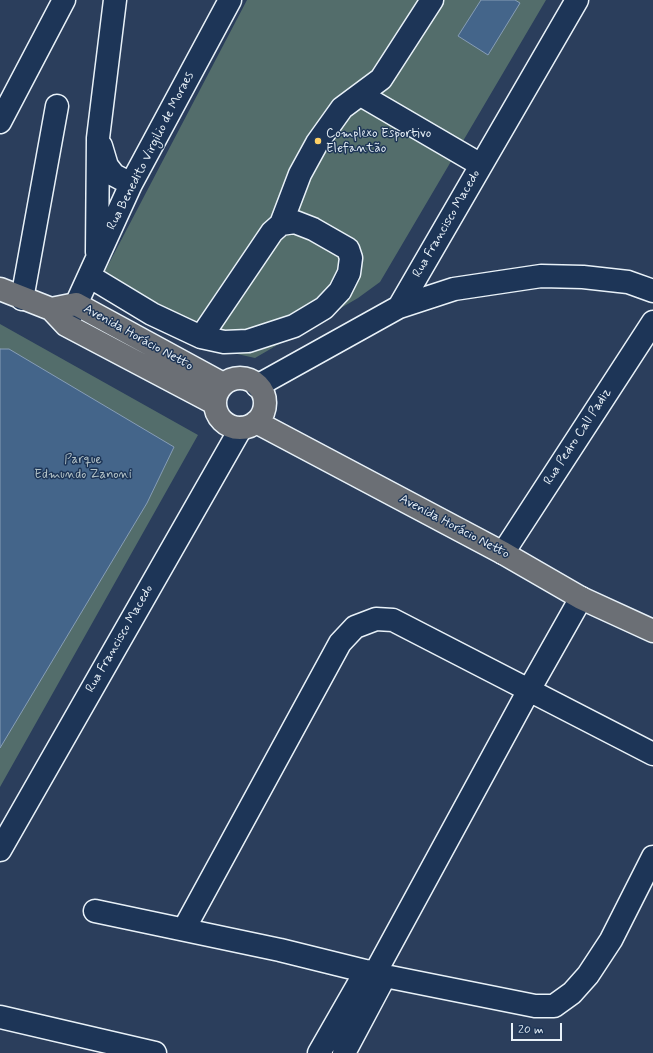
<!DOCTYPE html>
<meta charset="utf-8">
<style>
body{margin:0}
#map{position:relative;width:653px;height:1053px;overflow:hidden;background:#2b3e5c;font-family:Mynerve,sans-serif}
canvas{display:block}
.scale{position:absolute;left:511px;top:1023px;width:51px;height:18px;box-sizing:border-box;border:2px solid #e8f1f8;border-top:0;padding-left:5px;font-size:12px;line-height:14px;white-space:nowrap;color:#e8f1f8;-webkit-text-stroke:3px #1d3557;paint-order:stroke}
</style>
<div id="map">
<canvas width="653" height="1053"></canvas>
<div class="scale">20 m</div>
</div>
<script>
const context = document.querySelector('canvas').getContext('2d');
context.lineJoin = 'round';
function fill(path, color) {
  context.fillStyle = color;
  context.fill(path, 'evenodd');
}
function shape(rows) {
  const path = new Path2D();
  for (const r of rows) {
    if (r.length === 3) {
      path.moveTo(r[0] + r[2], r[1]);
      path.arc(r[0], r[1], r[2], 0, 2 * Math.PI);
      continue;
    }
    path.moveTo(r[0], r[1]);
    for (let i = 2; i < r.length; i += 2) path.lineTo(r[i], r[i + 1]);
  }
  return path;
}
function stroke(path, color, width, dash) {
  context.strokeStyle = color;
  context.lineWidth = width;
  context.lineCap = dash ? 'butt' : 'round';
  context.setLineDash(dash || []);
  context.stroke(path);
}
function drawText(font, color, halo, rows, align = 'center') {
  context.font = font + ' Mynerve,sans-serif';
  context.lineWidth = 3;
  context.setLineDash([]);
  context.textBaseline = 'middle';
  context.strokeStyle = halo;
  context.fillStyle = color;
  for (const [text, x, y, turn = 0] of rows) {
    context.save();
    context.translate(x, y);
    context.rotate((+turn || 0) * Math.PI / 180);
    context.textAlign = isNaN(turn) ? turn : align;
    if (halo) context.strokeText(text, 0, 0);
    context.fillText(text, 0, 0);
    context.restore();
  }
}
fill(shape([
 [247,0,546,0,380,282,358,298,255,358,215,349,95,290],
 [0,324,198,435,0,787]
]), '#536d6b');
const water = shape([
 [481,0,515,0,520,3,488,55,458,36,481,0],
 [0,349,9,349,174,447,147,503,0,748,0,349]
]);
fill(water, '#44658a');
stroke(water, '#869db6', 1);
const minor = shape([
 [361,95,481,165],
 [0,122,64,0],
 [101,146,107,166,114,175,131,184],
 [281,224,300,174,317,143,342,108,381,79,432,0],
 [97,252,98,138,115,0],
 [89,276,152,314,201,337,224,342,248,341,294,326,324,308,340,291,349,273,351,258,348,249,313,229,295,222,281,224,272,232,201,337],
 [22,299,57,106],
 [399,307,454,289,541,276,583,277,628,282,653,291],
 [68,322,131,184,230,0],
 [257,386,399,307,577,0],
 [503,553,653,322],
 [0,850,241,428],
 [95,911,280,950,385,976,535,1006,554,1006,572,993,588,975,611,940,653,857],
 [184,929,340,643,355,627,376,619,393,620,653,754],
 [375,973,529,690,581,598],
 [0,1017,155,1053],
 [319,1053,366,971],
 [344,1053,385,976]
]);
const major = shape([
 [0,289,51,309,66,325,214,403],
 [51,309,76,304,223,384],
 [240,403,25],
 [256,422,503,553,581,598,653,631]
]);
stroke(minor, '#e8f1f8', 25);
stroke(major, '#e8f1f8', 25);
stroke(minor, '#1d3557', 22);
stroke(major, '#6b6f75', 22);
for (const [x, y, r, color] of [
 [318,141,4,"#ffd166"]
]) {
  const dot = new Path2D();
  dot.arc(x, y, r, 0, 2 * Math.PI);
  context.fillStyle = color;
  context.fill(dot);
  stroke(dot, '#1d3557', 1.5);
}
drawText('13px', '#e8f1f8', '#1d3557', [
 ["Complexo Esportivo",326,134],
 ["Elefantão",326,149]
], 'left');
drawText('13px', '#e8f1f8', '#1d3557', [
 ["Rua Benedito Virgilio de Moraes",151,151,-63],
 ["Rua Francisco Macedo",447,224,-60],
 ["Avenida Horácio Netto",138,338,29],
 ["Rua Pedro Call Padiz",578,437,-57],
 ["Avenida Horácio Netto",454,527,28],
 ["Rua Francisco Macedo",120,639,-60]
]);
drawText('13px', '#b4c3c7', '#1d3557', [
 ["Parque",83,460],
 ["Edmundo Zanoni",83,475]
]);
</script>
